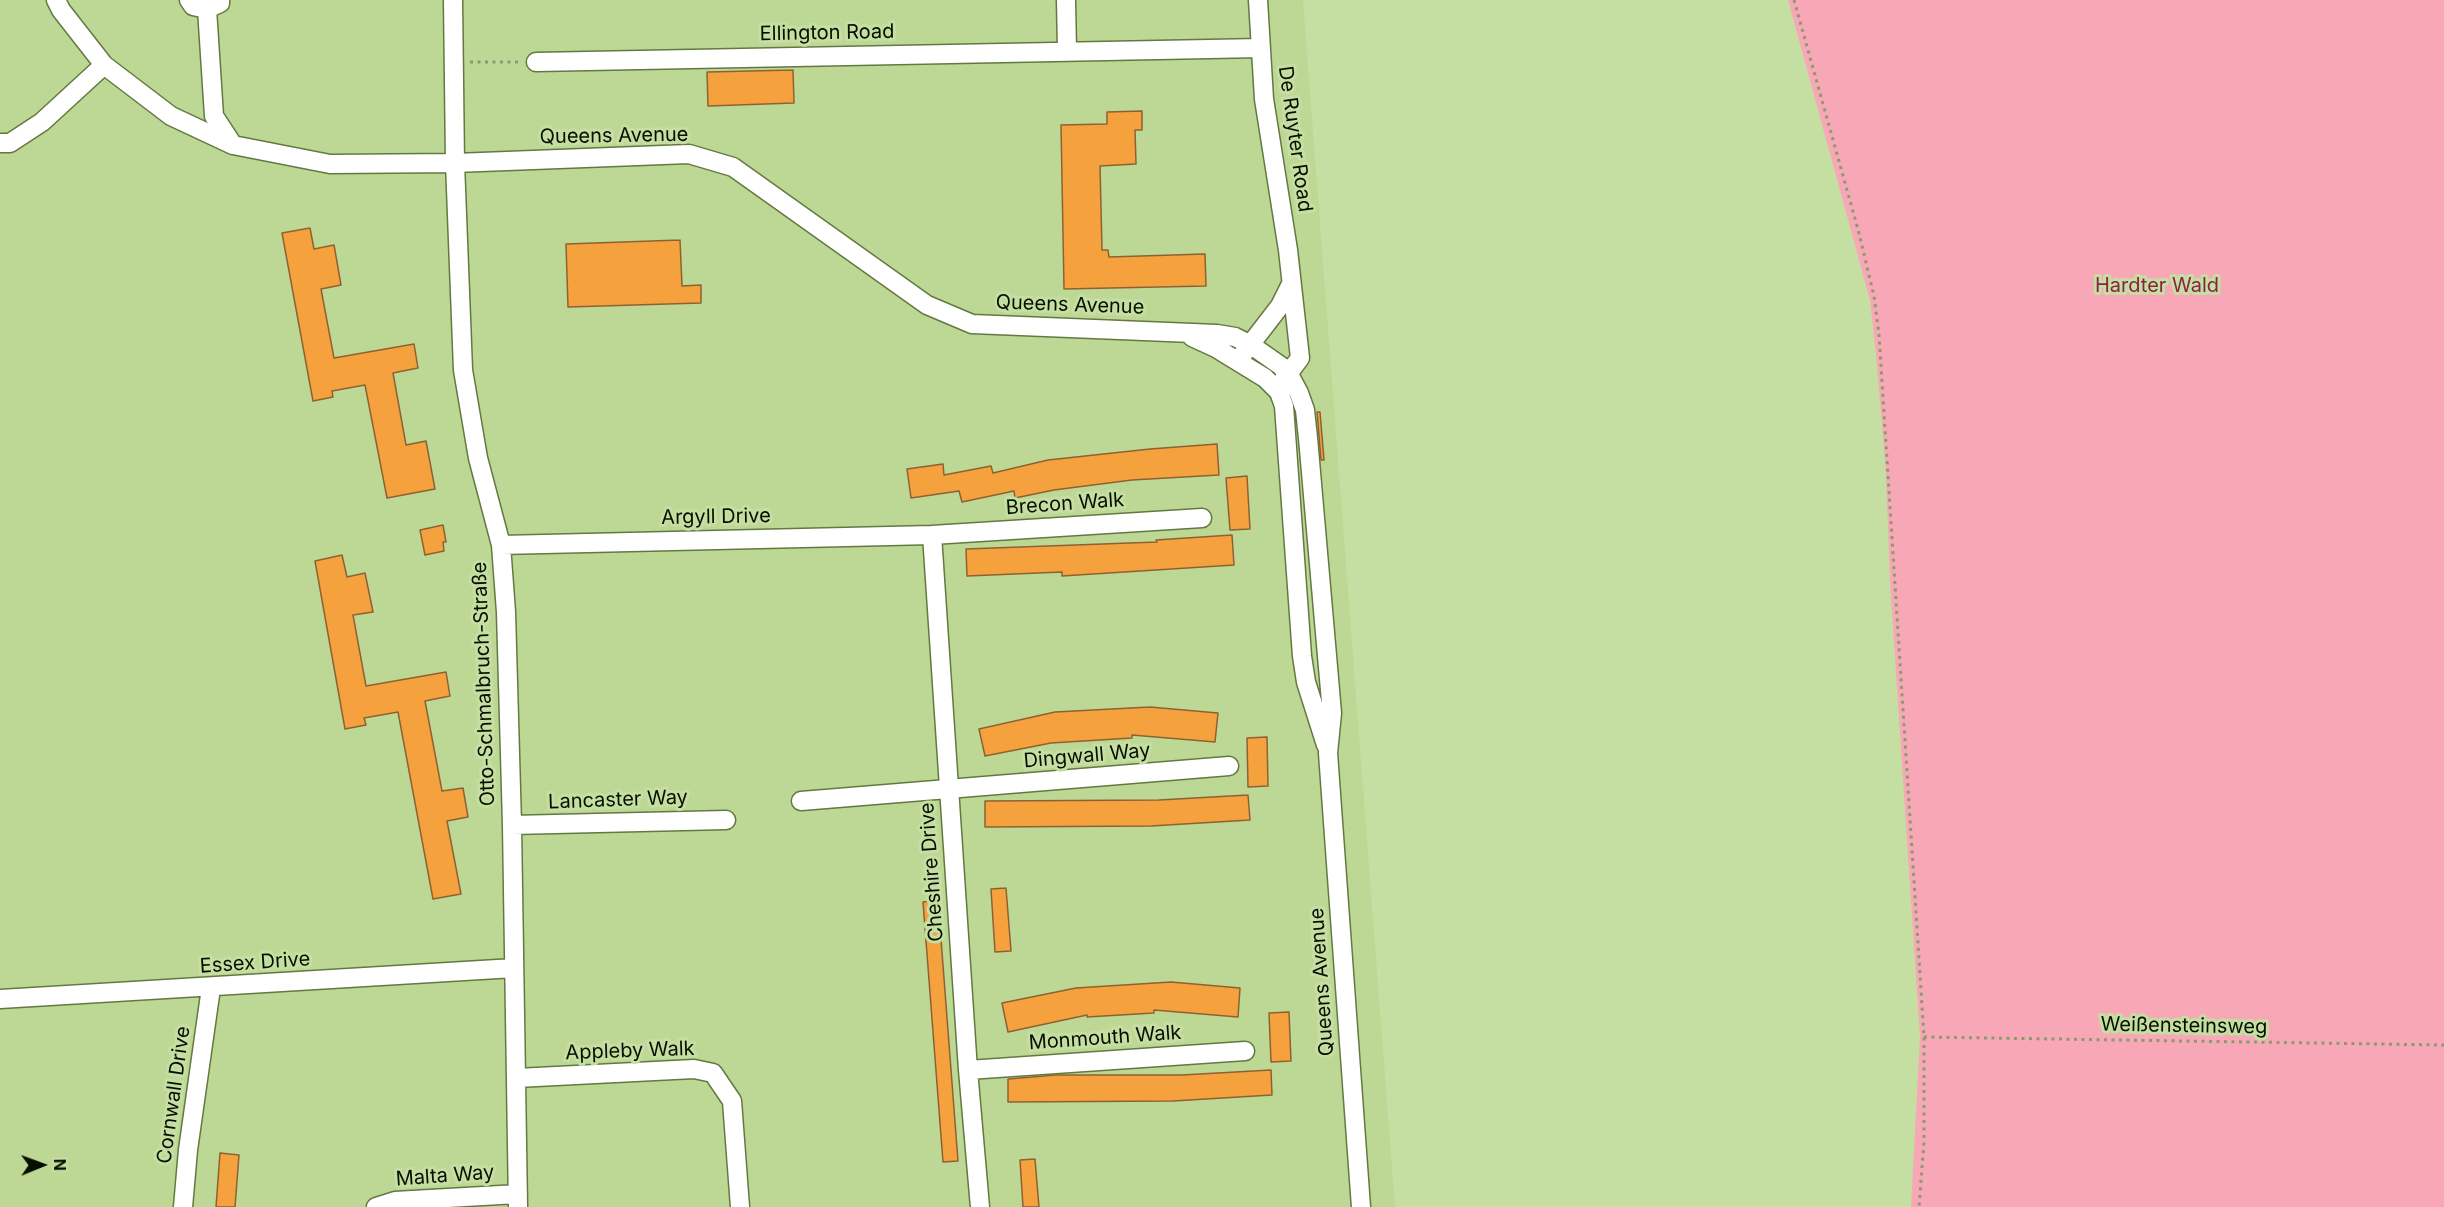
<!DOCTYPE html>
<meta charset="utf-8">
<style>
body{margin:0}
#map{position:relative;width:2444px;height:1207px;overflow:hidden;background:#c5dfa3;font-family:Inter,sans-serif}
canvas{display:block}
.north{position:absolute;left:12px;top:1135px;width:60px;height:60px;-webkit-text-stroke:4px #c5dfa3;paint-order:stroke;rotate:89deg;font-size:16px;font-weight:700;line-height:24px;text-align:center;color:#070f00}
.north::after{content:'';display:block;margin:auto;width:21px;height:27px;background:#070f00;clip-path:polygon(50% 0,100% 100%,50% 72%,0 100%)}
</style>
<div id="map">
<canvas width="2444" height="1207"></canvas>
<div class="north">N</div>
</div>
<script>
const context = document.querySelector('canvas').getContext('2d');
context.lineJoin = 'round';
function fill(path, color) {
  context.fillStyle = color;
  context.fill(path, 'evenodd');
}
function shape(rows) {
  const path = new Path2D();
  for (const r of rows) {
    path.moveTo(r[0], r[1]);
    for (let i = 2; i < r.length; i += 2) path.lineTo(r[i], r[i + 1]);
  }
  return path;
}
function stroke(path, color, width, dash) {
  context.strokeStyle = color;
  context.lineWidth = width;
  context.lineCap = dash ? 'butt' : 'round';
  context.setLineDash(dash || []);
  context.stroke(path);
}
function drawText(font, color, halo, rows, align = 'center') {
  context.font = font + ' Inter,sans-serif';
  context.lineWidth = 6;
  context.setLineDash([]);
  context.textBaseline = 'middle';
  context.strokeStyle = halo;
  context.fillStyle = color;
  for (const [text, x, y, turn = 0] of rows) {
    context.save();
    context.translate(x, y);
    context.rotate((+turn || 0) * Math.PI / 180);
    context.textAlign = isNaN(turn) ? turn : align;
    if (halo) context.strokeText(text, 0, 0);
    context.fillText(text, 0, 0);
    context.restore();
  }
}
fill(shape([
 [0,0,1303,0,1395,1207,0,1207]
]), '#bcd894');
fill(shape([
 [1788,0,2444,0,2444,1207,1911,1207,1920,1037,1890,581,1886,472,1876,354,1870,300]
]), '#f8a7b6');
const building = shape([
 [793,70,794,103,708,106,707,72,793,70],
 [1142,111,1142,130,1135,130,1136,164,1100,166,1102,250,1108,250,1109,257,1205,254,1206,286,1064,289,1061,125,1107,124,1107,112,1142,111],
 [310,228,314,249,334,245,341,285,321,289,334,358,414,344,418,368,393,373,406,445,426,441,435,489,387,498,365,385,332,391,333,397,313,401,282,233,310,228],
 [680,240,682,286,701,285,701,303,568,307,566,244,680,240],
 [1317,412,1320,412,1324,460,1321,460,1317,412],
 [1217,444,1219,475,1132,480,1054,490,1015,498,1014,491,962,502,959,491,911,498,907,469,943,464,944,475,991,466,993,473,1048,460,1150,449,1217,444],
 [1247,476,1250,529,1230,530,1226,478,1247,476],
 [443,525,446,542,443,542,444,551,425,555,420,530,443,525],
 [1232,535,1234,565,1062,576,1062,572,967,576,966,549,1157,542,1156,540,1232,535],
 [342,555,347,577,365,573,373,612,353,615,366,686,446,672,450,696,425,701,442,791,463,788,468,817,447,821,461,894,433,899,398,712,364,718,366,725,345,729,315,561,342,555],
 [1150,707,1218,713,1215,742,1132,735,1132,738,1051,743,985,756,979,729,1055,712,1150,707],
 [1267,737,1268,786,1248,787,1247,738,1267,737],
 [1248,795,1250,820,1151,826,985,827,985,801,1159,800,1248,795],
 [1006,888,1011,951,995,952,991,889,1006,888],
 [938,900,958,1161,943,1162,923,902,938,900],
 [1171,982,1240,988,1238,1017,1154,1010,1154,1013,1087,1017,1087,1015,1008,1032,1002,1003,1076,988,1171,982],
 [1289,1012,1291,1061,1271,1062,1269,1013,1289,1012],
 [1271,1070,1272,1095,1173,1101,1008,1102,1008,1079,1056,1075,1182,1075,1271,1070],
 [220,1153,239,1155,235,1207,216,1207,220,1153],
 [1035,1159,1039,1207,1023,1207,1020,1160,1035,1159]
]);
fill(building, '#f5a13e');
stroke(building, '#8d6233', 1.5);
const minor = shape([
 [56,0,61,10,104,65,171,116,233,145,330,164,455,163,689,154,733,167,927,305,972,324,1217,334,1235,337,1251,345,1281,366,1291,378,1299,393,1305,410,1308,438,1332,713,1328,753,1361,1207],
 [189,0,193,6,207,9,220,3,220,0],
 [453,0,455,163,463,370,478,458,501,545,506,612,512,825,518,1207],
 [1066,0,1067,51],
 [1258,0,1264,99,1288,250,1300,358,1282,382],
 [207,9,214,116,233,145],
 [536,62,1261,48],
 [0,143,10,143,42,122,104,65],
 [1192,337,1216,348,1265,378,1279,392,1284,406,1302,656,1306,682,1326,745],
 [1243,354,1280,306,1291,284],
 [932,535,968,1070,980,1207],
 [501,545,932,535,1202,518],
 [801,801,1229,766],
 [512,825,726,820],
 [0,999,514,968],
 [968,1070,1245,1051],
 [517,1078,694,1069,713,1073,732,1101,740,1207],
 [183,1207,188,1150,211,988],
 [376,1207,395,1201,518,1194]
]);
stroke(minor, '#637941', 21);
stroke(shape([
 [1794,0,1859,233,1874,296,1879,335,1924,1037,1924,1142,1919,1207],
 [470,62,520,62],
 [1924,1037,2444,1045]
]), '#889c6e', 3, [3, 4.5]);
stroke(minor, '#fff', 18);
drawText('20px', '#070f00', '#c5dfa3', [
 ["Ellington Road",827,33,-1],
 ["Queens Avenue",614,136,-1],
 ["De Ruyter Road",1295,139,82],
 ["Queens Avenue",1070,305,2],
 ["Brecon Walk",1065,504,-4],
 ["Argyll Drive",716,517,-1],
 ["Otto-Schmalbruch-Straße",484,684,-92],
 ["Dingwall Way",1087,756,-5],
 ["Lancaster Way",618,800,-2],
 ["Cheshire Drive",932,872,-94],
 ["Essex Drive",255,963,-4],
 ["Queens Avenue",1322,982,-94],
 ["Weißensteinsweg",2184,1026,1],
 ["Monmouth Walk",1105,1038,-4],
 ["Appleby Walk",630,1051,-2],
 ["Cornwall Drive",174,1095,-82],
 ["Malta Way",445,1176,-4]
]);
drawText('20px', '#8b2143', '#c5dfa3', [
 ["Hardter Wald",2157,286]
]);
</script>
